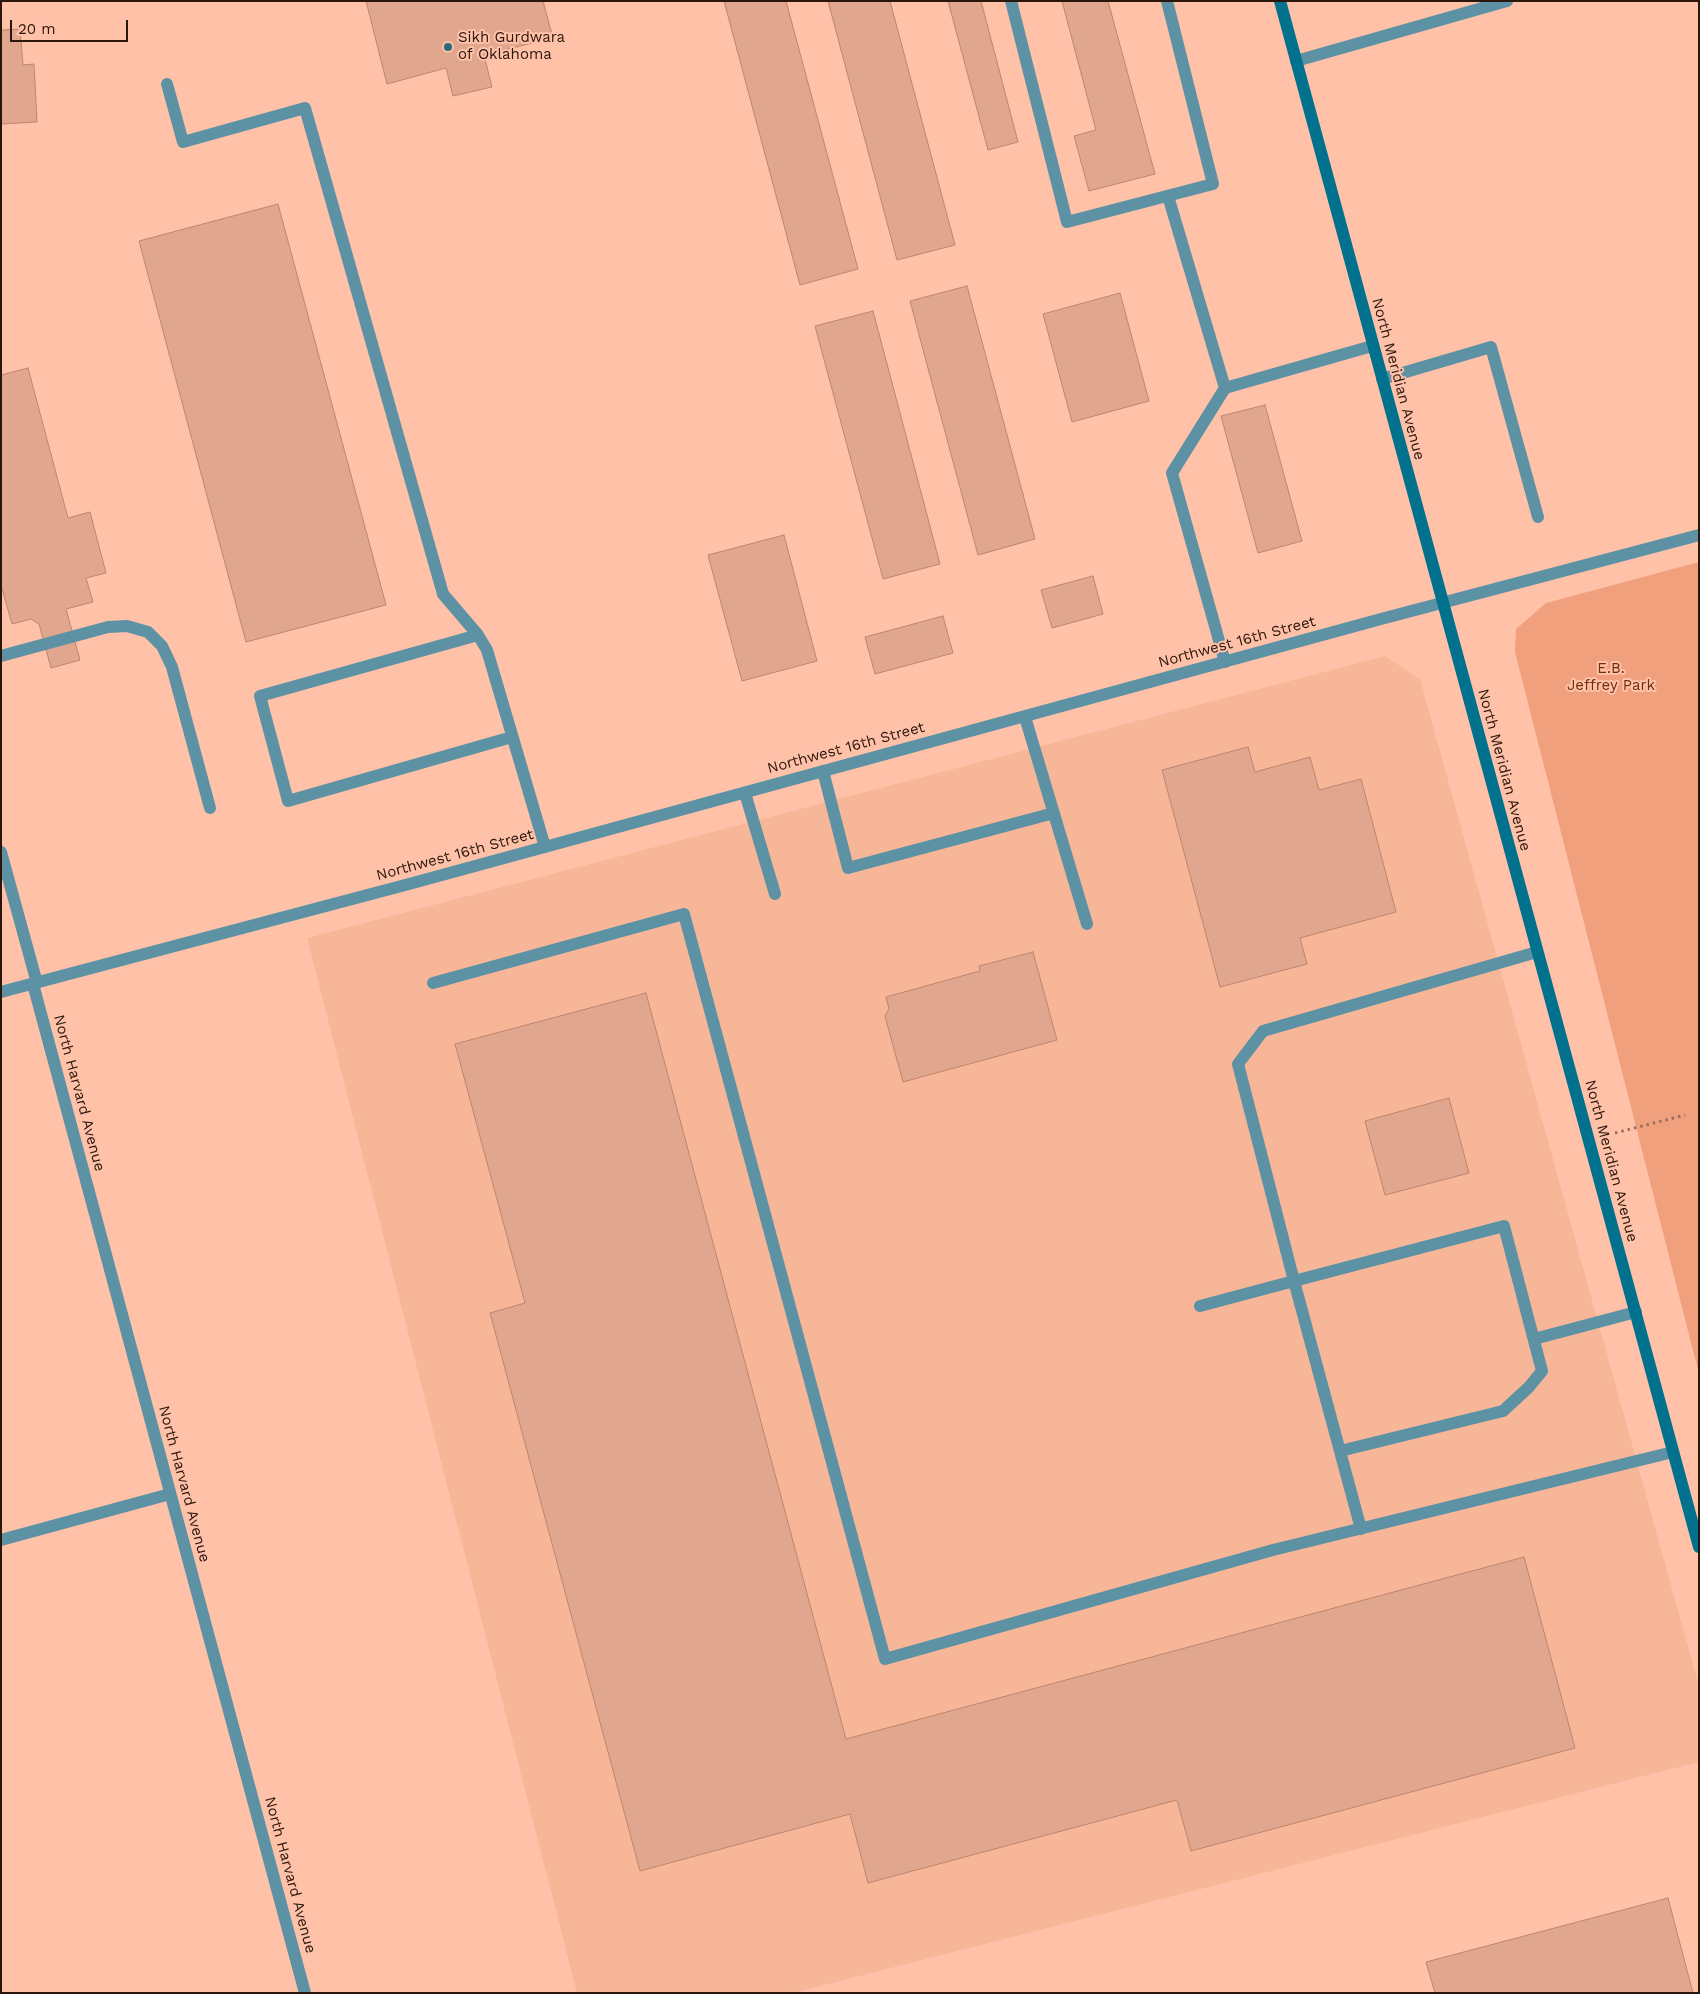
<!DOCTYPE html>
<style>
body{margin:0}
#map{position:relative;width:1700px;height:1994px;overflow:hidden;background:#ffc2a9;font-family:"Work Sans",sans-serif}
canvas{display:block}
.frame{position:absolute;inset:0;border:2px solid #2b160c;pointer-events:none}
.scale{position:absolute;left:10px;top:20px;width:118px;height:22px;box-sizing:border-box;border:2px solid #2b160c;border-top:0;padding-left:6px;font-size:15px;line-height:18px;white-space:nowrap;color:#2b160c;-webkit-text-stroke:4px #ffc2a9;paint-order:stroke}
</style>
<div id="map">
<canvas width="1700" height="1994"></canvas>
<div class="frame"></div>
<div class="scale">20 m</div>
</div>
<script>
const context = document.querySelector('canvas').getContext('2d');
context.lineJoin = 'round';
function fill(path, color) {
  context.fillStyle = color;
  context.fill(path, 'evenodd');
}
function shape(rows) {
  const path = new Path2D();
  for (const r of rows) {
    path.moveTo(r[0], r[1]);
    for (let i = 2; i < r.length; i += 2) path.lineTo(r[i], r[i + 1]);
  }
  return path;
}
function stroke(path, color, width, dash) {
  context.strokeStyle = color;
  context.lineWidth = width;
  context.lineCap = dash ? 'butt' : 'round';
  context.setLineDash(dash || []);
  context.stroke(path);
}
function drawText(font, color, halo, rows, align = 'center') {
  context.font = font + ' "Work Sans",sans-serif';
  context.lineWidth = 4;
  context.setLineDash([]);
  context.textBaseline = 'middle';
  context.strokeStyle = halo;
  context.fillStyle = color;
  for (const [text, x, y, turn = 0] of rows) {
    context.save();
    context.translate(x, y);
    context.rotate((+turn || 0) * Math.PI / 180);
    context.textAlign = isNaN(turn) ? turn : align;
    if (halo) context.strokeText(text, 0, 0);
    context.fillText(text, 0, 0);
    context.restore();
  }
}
fill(shape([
 [1385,656,1420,679,1699,1686,1699,1762,793,1993,577,1993,307,938]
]), '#f8b699');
fill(shape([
 [1699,562,1699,1374,1515,652,1516,629,1546,603]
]), '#f1a07d');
const building = shape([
 [366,1,543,1,553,38,484,55,492,87,453,96,446,68,387,84,366,1],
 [724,1,786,1,858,269,800,285,724,1],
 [828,1,890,1,955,245,897,260,828,1],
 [948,1,981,1,1018,142,988,150,948,1],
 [1062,1,1108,1,1155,174,1089,191,1074,136,1096,130,1062,1],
 [20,29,23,65,34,64,37,122,1,124,1,30,20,29],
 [278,204,386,605,246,642,139,241,278,204],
 [967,286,1035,539,978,555,910,301,967,286],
 [1120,293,1149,401,1072,422,1043,314,1120,293],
 [873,311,940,564,883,579,815,326,873,311],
 [28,368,68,518,90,512,106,573,86,578,93,602,66,609,80,660,51,668,39,624,31,619,12,624,1,585,1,375,28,368],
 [1265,405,1302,541,1258,553,1221,416,1265,405],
 [784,535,817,661,742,681,708,555,784,535],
 [1093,576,1103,614,1052,628,1041,590,1093,576],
 [943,616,953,653,875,674,865,637,943,616],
 [1248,747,1255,772,1310,757,1319,790,1361,779,1396,912,1300,938,1307,964,1220,987,1162,770,1248,747],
 [1033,952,1057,1040,903,1082,885,1016,889,1009,886,997,980,971,979,966,1033,952],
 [646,993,846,1739,1524,1557,1575,1748,1191,1851,1177,1800,868,1883,850,1814,640,1871,490,1313,525,1303,455,1044,646,993],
 [1449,1098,1469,1173,1385,1195,1365,1121,1449,1098],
 [1668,1898,1693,1993,1435,1993,1426,1962,1668,1898]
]);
fill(building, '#e1a68e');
stroke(building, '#bd856e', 1);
stroke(shape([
 [1615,1133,1685,1115]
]), '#9a705e', 3, [2.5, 4]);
stroke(shape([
 [1011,1,1067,222,1213,184,1167,1],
 [167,84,183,142,305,108,443,594,478,635,487,650,545,847],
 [1168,196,1225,388],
 [1382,379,1491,347,1538,517],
 [478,635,260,696,288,801,512,737],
 [1,656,108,627,127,626,148,632,162,646,172,667,210,808],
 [1225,662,1172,473,1225,388,1372,346],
 [1025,717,1087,924],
 [823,771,848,868,1054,813],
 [745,793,775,894],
 [1,852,37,983],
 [433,983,684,914,885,1659,1273,1550,1673,1452],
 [1200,1306,1294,1281,1238,1064,1263,1031,1537,952],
 [1534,1339,1636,1312],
 [1340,1451,1503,1411,1529,1387,1542,1371,1504,1226,1294,1281,1361,1529]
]), '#5d92a5', 12);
stroke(shape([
 [1296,61,1507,1],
 [33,984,305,1993],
 [1,1540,170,1494]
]), '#5d92a5', 12);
stroke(shape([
 [1,992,409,884,1381,619,1699,535]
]), '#5d92a5', 12);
stroke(shape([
 [1280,1,1699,1547]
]), '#01718e', 12);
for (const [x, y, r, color] of [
 [448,47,5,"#2a697e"]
]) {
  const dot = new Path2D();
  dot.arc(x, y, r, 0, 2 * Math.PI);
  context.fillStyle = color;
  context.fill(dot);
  stroke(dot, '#ffc2a9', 2);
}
drawText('15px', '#2b160c', '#ffc2a9', [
 ["Sikh Gurdwara",458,38],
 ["of Oklahoma",458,55]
], 'left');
drawText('15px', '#2b160c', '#ffc2a9', [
 ["North Meridian Avenue",1398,379,75],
 ["Northwest 16th Street",1237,642,-15],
 ["Northwest 16th Street",846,748,-15],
 ["North Meridian Avenue",1504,770,75],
 ["Northwest 16th Street",455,855,-15],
 ["North Harvard Avenue",79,1093,75],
 ["North Meridian Avenue",1611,1161,75],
 ["North Harvard Avenue",184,1484,75],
 ["North Harvard Avenue",290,1875,75]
]);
drawText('15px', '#6e2d0b', '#ffc2a9', [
 ["E.B.",1611,669],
 ["Jeffrey Park",1611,686]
]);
</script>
